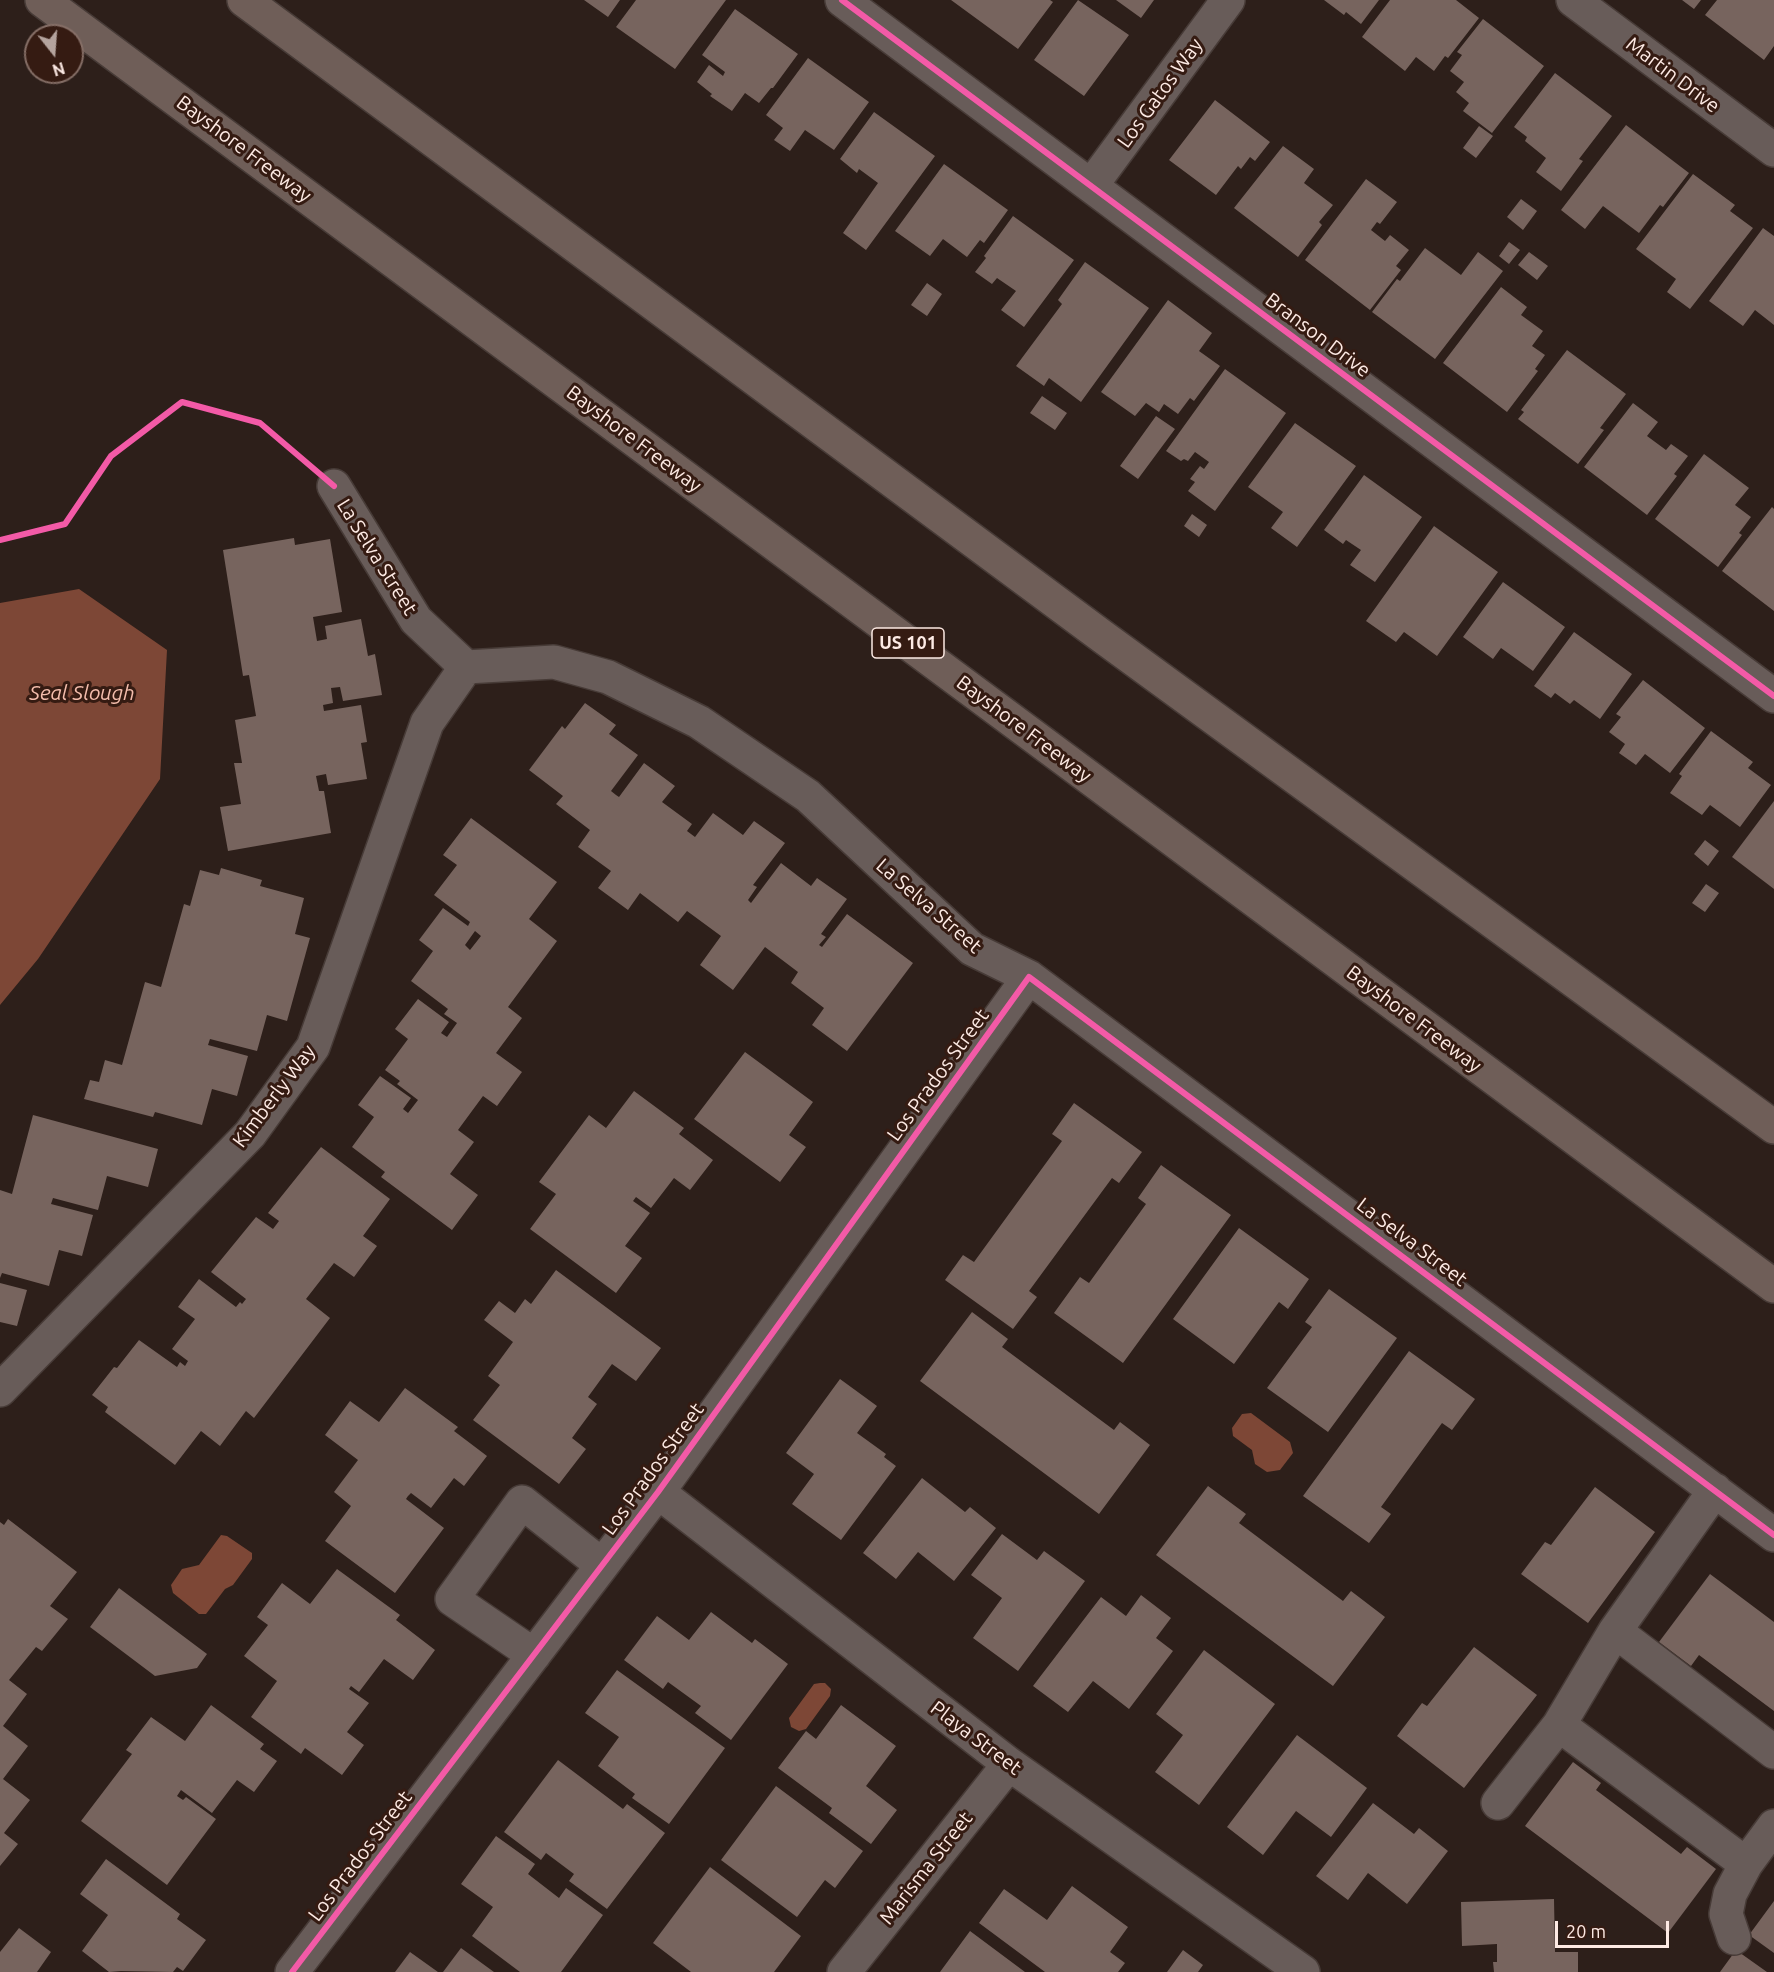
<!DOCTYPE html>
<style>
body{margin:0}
#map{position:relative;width:1774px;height:1972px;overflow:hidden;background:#2d1f1a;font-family:Ubuntu,sans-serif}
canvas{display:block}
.north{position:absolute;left:24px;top:24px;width:60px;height:60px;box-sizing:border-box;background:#351b12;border:2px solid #856e66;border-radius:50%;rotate:163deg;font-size:16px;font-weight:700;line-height:24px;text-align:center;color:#fdeae4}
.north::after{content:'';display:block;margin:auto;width:21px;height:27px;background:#b4a39d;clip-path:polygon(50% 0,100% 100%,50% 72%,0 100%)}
.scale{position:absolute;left:1555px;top:1921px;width:114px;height:27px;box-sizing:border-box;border:3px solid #fdeae4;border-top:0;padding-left:8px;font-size:18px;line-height:21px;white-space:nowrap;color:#fdeae4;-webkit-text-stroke:4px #351b12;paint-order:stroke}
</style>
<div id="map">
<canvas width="1774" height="1972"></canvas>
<div class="north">N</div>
<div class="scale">20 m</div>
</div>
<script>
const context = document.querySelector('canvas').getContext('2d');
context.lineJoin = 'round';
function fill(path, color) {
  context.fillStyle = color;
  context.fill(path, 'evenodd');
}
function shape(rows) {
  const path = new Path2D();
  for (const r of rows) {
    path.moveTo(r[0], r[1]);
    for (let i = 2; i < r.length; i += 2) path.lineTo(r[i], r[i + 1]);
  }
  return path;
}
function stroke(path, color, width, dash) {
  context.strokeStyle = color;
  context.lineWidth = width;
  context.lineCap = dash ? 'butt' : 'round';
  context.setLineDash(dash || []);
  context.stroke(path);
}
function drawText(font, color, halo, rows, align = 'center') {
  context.font = font + ' Ubuntu,sans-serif';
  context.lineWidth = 6;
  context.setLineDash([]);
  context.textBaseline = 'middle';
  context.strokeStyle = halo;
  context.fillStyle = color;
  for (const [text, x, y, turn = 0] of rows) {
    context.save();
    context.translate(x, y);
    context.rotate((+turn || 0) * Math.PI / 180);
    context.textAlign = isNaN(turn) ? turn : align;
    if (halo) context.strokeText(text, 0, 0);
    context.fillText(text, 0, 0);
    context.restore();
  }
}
fill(shape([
 [79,589,167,650,160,779,38,959,0,1005,0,603],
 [1251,1413,1290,1442,1293,1453,1280,1470,1267,1472,1255,1464,1252,1450,1233,1436,1232,1428,1242,1414],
 [221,1535,227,1536,249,1551,252,1553,252,1559,233,1585,225,1589,206,1614,199,1614,173,1593,171,1585,182,1569,199,1565],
 [820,1683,825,1683,831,1689,830,1696,806,1729,799,1731,791,1727,789,1718,814,1684]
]), '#7d4736');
fill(shape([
 [584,0,620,0,608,17],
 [636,0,726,0,675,69,616,27],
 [951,0,1050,0,1053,2,1018,49],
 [1078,0,1129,35,1084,96,1034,60],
 [1116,0,1154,0,1141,18],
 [1324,0,1379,0,1361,24,1346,12,1344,15],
 [1390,0,1456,0,1479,18,1448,58,1445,56,1434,71,1416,57,1405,71,1362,37],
 [1682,0,1701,0,1694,9],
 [1717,0,1774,0,1774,46,1764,60,1705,15],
 [735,9,798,54,773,88,771,88,759,103,745,93,732,111,710,96,712,94,697,82,709,65,723,76,725,72,702,55],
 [1483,19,1544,66,1492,133,1463,111,1469,103,1456,92,1464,82,1450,71,1462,55,1457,52],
 [808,58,869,102,834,150,805,130,790,151,774,140,783,128,766,115],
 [1555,73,1612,116,1579,159,1583,161,1561,191,1536,172,1546,158,1525,141,1527,137,1514,127],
 [1215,100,1270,142,1255,161,1250,157,1241,169,1238,166,1216,195,1169,160],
 [874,112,935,156,866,250,843,233,878,183,859,169,857,173,840,159],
 [1626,125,1689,173,1663,207,1660,205,1639,233,1603,206,1585,229,1561,210],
 [1479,126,1493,136,1476,158,1463,148],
 [1283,146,1314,169,1304,183,1333,205,1319,222,1322,225,1298,257,1234,208],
 [944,164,1008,210,984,243,980,240,967,257,943,239,930,256,895,231],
 [1693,174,1735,205,1730,211,1753,228,1690,309,1667,292,1676,279,1636,249],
 [1366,179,1397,202,1380,224,1377,222,1371,230,1385,241,1390,235,1409,250,1396,266,1401,270,1370,310,1305,260],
 [1521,199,1537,211,1523,230,1507,217],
 [1013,216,1074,260,1024,327,1001,310,1016,291,997,278,992,284,975,272,986,258,984,256],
 [1763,228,1774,236,1774,325,1755,310,1743,326,1709,301],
 [1509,242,1520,250,1509,264,1499,256],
 [1425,248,1461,275,1478,252,1503,271,1435,359,1372,312,1397,279,1400,281],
 [1529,252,1548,266,1537,280,1518,265],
 [1085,262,1149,308,1081,402,1049,378,1044,386,1016,366,1062,304,1058,300],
 [927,283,942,294,927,316,911,305],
 [1501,287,1527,307,1521,315,1543,331,1532,346,1545,355,1535,369,1538,371,1507,412,1443,363],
 [1168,300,1212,333,1199,351,1220,366,1194,401,1190,398,1178,414,1164,404,1159,412,1146,403,1135,416,1101,392],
 [1567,350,1626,394,1600,428,1604,430,1578,464,1518,419,1524,412,1521,410],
 [1225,369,1286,413,1215,511,1188,491,1195,482,1190,479,1200,466,1204,469,1209,462,1195,452,1188,461,1184,459,1181,461,1166,451],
 [1042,396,1067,413,1055,430,1030,413],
 [1633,403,1658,422,1647,436,1666,450,1671,444,1688,456,1674,474,1677,476,1647,515,1584,467],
 [1156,416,1175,429,1138,479,1120,466],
 [1295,423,1356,466,1297,547,1271,528,1283,512,1248,487],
 [1704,454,1749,488,1735,505,1751,517,1739,533,1742,535,1718,567,1655,519],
 [1364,475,1422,517,1375,582,1350,565,1361,550,1346,540,1343,544,1324,530],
 [1772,507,1774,509,1774,611,1722,571],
 [1192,514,1207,525,1199,537,1184,526],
 [1434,526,1498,572,1437,656,1404,632,1396,642,1366,621],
 [294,538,295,545,330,539,342,612,313,617,317,641,327,639,325,626,361,619,368,656,375,654,382,695,343,701,340,687,331,688,333,703,323,705,324,711,361,705,367,742,361,743,367,779,328,785,326,774,316,776,319,791,324,791,331,833,228,851,220,807,241,804,234,763,242,763,235,720,256,716,249,675,243,676,223,550],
 [1503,582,1565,627,1533,671,1501,648,1493,659,1463,637],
 [1574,632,1632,674,1600,719,1574,700,1570,704,1555,693,1551,698,1534,686],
 [1643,680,1705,728,1670,773,1645,754,1636,765,1619,753,1625,744,1609,732,1621,717,1616,714],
 [585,703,616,725,609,734,638,755,611,791,616,795,619,797,644,763,675,786,662,802,692,824,687,831,695,837,713,813,743,835,754,821,785,843,753,885,757,887,748,900,751,903,781,863,811,886,817,878,847,899,821,934,826,937,819,945,822,947,847,914,913,963,847,1051,812,1025,824,1008,791,983,798,972,765,947,733,990,700,965,721,936,687,911,678,922,640,893,628,910,598,888,611,871,578,847,590,830,556,804,563,796,529,770,562,726,565,729],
 [1711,731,1753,762,1748,768,1771,785,1740,827,1710,805,1702,815,1670,793,1682,776,1679,774],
 [1774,801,1774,889,1732,857],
 [471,818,557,882,529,919,557,941,508,1007,522,1018,496,1053,522,1072,497,1106,483,1096,458,1130,474,1142,450,1174,478,1195,452,1230,381,1177,385,1172,352,1147,374,1117,358,1105,380,1076,411,1098,403,1109,408,1113,418,1100,397,1084,400,1081,385,1070,408,1039,395,1029,418,999,449,1022,441,1033,447,1037,457,1023,444,1014,448,1009,411,981,433,951,419,940,443,908,468,926,470,922,434,895,457,865,443,855],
 [475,931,481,936,470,950,465,945],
 [1705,840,1719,851,1708,866,1694,854],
 [221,868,262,880,260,886,304,898,295,934,310,938,287,1021,267,1015,257,1051,210,1039,208,1045,248,1056,237,1096,212,1089,202,1125,155,1112,153,1117,84,1099,90,1080,99,1082,105,1060,122,1065,145,982,161,987,184,904,190,906,200,870,219,875],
 [1706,884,1719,893,1705,912,1692,903],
 [745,1052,813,1102,789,1135,806,1147,780,1182,694,1119],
 [634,1091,684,1128,679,1134,713,1160,690,1190,674,1178,651,1208,636,1197,633,1201,650,1213,625,1246,642,1258,616,1293,530,1229,556,1194,539,1182,589,1115,606,1128],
 [1074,1103,1142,1152,1119,1183,1112,1178,1029,1291,1037,1297,1013,1329,945,1280,963,1255,974,1262,1062,1141,1052,1134],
 [33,1115,158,1149,148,1187,107,1176,98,1210,53,1198,51,1204,93,1215,82,1256,59,1250,49,1286,2,1273,0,1278,0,1190,12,1194],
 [321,1147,390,1199,363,1236,377,1246,354,1277,334,1263,306,1299,330,1318,254,1418,246,1411,220,1446,201,1431,175,1465,105,1412,108,1407,92,1395,114,1367,117,1368,139,1340,177,1367,180,1362,185,1366,188,1361,172,1349,195,1319,178,1307,199,1279,236,1307,240,1302,242,1304,246,1299,211,1272,256,1217,273,1229,279,1221,268,1213],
 [1161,1165,1231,1215,1123,1363,1054,1313,1080,1277,1089,1283,1146,1204,1138,1198],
 [1239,1228,1309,1279,1288,1309,1279,1302,1234,1364,1173,1319],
 [556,1270,661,1348,636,1381,612,1364,588,1397,597,1404,572,1438,586,1449,559,1484,473,1420,500,1385,488,1376,513,1342,484,1320,499,1301,515,1313,525,1299,531,1304],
 [0,1283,27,1290,17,1326,0,1322],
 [1329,1289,1397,1338,1328,1432,1267,1388,1312,1327,1305,1322],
 [972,1312,1008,1339,1002,1347,1114,1430,1120,1422,1150,1445,1099,1514,920,1381],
 [1409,1351,1475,1399,1452,1430,1442,1423,1381,1507,1391,1514,1369,1543,1303,1496],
 [840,1379,877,1406,857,1433,886,1454,884,1457,896,1466,841,1540,792,1504,814,1474,786,1453],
 [405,1388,458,1427,454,1431,487,1456,464,1486,454,1478,431,1508,411,1493,408,1496,406,1499,444,1528,395,1593,325,1541,351,1506,334,1492,358,1460,325,1435,350,1401,379,1422],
 [922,1478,965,1512,970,1507,996,1528,954,1581,918,1552,896,1579,863,1553],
 [1208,1486,1246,1514,1239,1523,1343,1601,1351,1591,1385,1617,1333,1686,1156,1555],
 [1595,1487,1655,1532,1588,1623,1521,1574,1545,1542,1551,1545],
 [8,1519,77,1572,50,1606,68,1619,42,1651,36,1647,9,1680,27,1694,3,1726,28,1746,3,1779,30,1800,4,1833,18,1844,0,1866,0,1522,4,1525],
 [1002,1534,1037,1560,1044,1551,1085,1581,1018,1671,973,1638,1002,1598,971,1575],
 [337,1569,400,1615,396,1620,435,1650,413,1680,384,1659,359,1692,351,1686,349,1689,369,1703,347,1732,364,1745,342,1775,305,1748,301,1754,251,1717,277,1681,244,1656,268,1625,257,1617,282,1583,310,1604],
 [1710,1574,1774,1622,1774,1711,1699,1655,1691,1666,1659,1642],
 [119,1588,207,1654,197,1668,155,1676,90,1627],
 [1141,1595,1171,1618,1156,1638,1173,1651,1129,1709,1093,1681,1068,1712,1033,1686,1101,1597,1126,1616],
 [711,1612,752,1643,755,1639,788,1664,731,1740,695,1713,701,1706,668,1682,663,1689,624,1660,657,1616,689,1640],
 [1474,1647,1537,1695,1464,1788,1397,1736,1422,1703,1427,1706],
 [1204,1650,1275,1704,1199,1805,1155,1772,1183,1735,1156,1714],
 [617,1670,725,1748,669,1824,632,1798,635,1794,598,1766,619,1737,585,1713],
 [211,1705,264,1744,260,1749,277,1761,254,1792,237,1780,212,1813,181,1790,177,1796,183,1800,186,1797,216,1819,167,1885,81,1821,132,1754,126,1750,151,1717,185,1741],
 [841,1705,896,1746,866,1786,897,1810,871,1844,829,1813,832,1808,778,1768,806,1731,816,1739],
 [1297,1735,1367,1788,1331,1837,1296,1811,1263,1855,1227,1827],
 [558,1760,623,1809,627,1804,665,1833,607,1909,569,1881,574,1874,546,1853,541,1860,504,1832],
 [1573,1762,1601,1783,1596,1790,1681,1854,1687,1847,1716,1869,1668,1933,1525,1826],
 [776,1786,863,1851,835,1888,825,1880,797,1917,721,1860],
 [1373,1803,1414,1834,1419,1828,1448,1851,1407,1904,1368,1873,1348,1900,1316,1876],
 [496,1836,535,1864,528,1874,559,1898,566,1888,603,1915,561,1972,520,1972,472,1936,493,1907,461,1884],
 [106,1859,180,1914,177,1919,206,1940,183,1971,177,1967,173,1972,121,1971,109,1972,82,1951,108,1915,80,1894],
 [710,1867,801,1936,774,1972,691,1972,653,1943],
 [1072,1886,1128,1927,1110,1952,1125,1963,1118,1972,1045,1972,979,1923,1004,1889,1047,1920],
 [1554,1899,1555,1952,1578,1952,1578,1972,1494,1972,1493,1962,1497,1962,1497,1944,1462,1946,1461,1902],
 [1774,1901,1774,1953,1749,1935],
 [19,1928,51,1952,37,1972,0,1972,0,1952],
 [970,1931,1025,1972,940,1972],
 [461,1948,494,1972,443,1972],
 [1183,1950,1203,1965,1198,1972,1167,1972],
 [1736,1950,1767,1972,1720,1972],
 [410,1952,438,1972,395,1972]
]), '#77645e');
const minor = shape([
 [842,0,1774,696],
 [1573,0,1774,150],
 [1091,186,1228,0],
 [334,486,416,620,466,667,554,662,608,677,699,722,808,796,972,949,1029,977,1774,1535],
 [0,1390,250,1134,313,1047,427,723,466,667],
 [658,1492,1009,1764,1303,1972],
 [1615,1631,1774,1752],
 [534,1655,452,1599,522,1502,602,1565],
 [1559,1725,1746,1864],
 [1498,1803,1559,1725,1615,1631,1715,1490],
 [1734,1938,1726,1914,1730,1894,1746,1864,1774,1826],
 [292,1972,658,1492,1029,977],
 [844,1972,1009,1764]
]);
const highway = shape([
 [42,0,1774,1286],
 [244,0,1103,637,1774,1127]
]);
stroke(minor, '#473b37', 36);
stroke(highway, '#473b37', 36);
stroke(minor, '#685c59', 33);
stroke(highway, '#6f5e58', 33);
stroke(shape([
 [842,0,1774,696],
 [0,540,65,524,111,456,182,402,260,423,334,486],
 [292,1972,658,1492,1029,977,1774,1535]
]), '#f35aa7', 6);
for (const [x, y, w] of [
 [908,643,72]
]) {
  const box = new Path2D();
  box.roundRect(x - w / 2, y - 15, w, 30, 4.5);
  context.fillStyle = '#351b12';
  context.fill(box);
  stroke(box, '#fdeae4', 1.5);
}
drawText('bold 18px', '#fdeae4', null, [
 ["US 101",908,643]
]);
drawText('20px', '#fdeae4', '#351b12', [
 ["Martin Drive",1673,75,37],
 ["Los Gatos Way",1160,93,-54],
 ["Bayshore Freeway",244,149,37],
 ["Branson Drive",1318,335,37],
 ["Bayshore Freeway",634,439,37],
 ["La Selva Street",377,557,58],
 ["Bayshore Freeway",1024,729,37],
 ["La Selva Street",929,906,41],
 ["Bayshore Freeway",1414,1019,37],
 ["Los Prados Street",938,1075,-54],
 ["Kimberly Way",274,1096,-53],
 ["La Selva Street",1412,1242,37],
 ["Los Prados Street",653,1469,-54],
 ["Playa Street",976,1738,37],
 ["Los Prados Street",360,1856,-53],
 ["Marisma Street",926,1868,-52]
]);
drawText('italic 21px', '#f4bdac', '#351b12', [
 ["Seal Slough",82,693]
]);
</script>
